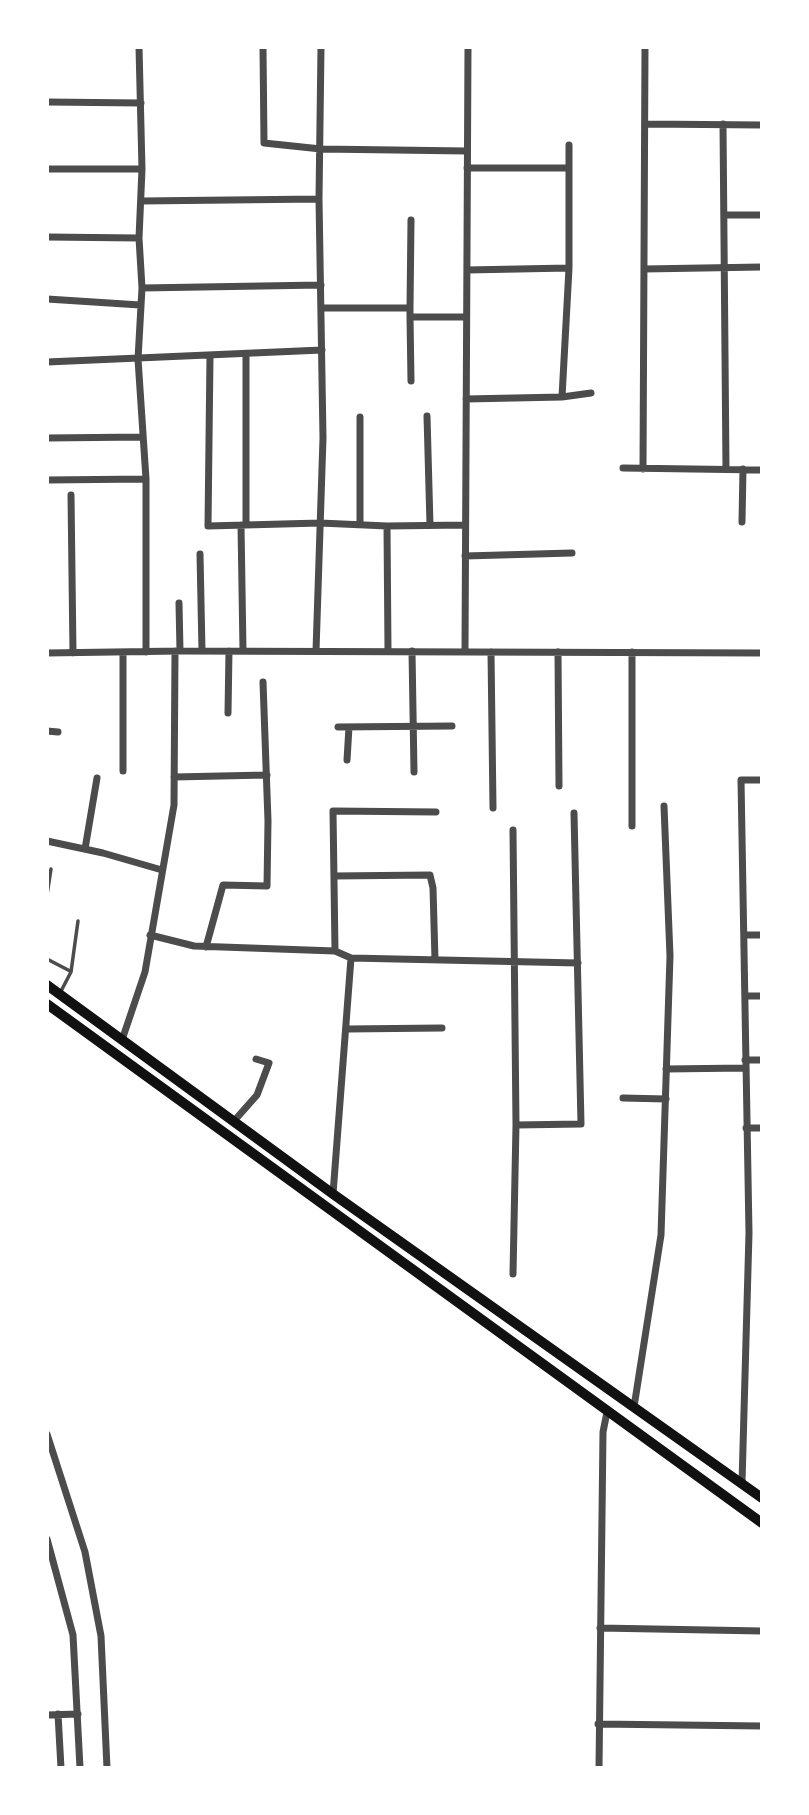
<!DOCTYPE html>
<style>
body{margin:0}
#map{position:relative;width:809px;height:1815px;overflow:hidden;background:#fff;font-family:"Source Sans 3",sans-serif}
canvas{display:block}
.frame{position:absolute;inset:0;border:49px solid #fff;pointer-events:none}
</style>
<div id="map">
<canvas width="809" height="1815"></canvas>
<div class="frame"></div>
</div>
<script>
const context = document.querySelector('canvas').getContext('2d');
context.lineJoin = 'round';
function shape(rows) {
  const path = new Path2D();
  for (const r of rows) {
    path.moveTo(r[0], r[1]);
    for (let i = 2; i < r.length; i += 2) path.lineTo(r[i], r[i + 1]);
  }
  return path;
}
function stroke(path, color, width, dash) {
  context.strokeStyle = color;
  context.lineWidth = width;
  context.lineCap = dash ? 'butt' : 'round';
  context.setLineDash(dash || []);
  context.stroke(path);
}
stroke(shape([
 [47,895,51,869],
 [47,959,70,971],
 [60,993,71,972,78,921]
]), '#4c4c4c', 3.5);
stroke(shape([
 [139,47,142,169,139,238,142,288,138,359,146,479,146,652],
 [263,47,264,143,321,149,467,151],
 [47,102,141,103],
 [645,124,762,125],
 [723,124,726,469],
 [467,168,569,168],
 [47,169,142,169],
 [141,201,319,199],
 [724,215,762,215],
 [47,237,139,238],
 [644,269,762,267],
 [467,270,569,268],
 [142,288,321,285],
 [47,299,140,305],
 [322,308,410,308,410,317,466,317],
 [410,308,411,220],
 [410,317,411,381],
 [210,356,208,526,320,523,387,526],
 [47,362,322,350],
 [562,397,569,268,569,145],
 [466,399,562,397,591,393],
 [427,416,430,525],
 [360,417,360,524],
 [47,438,143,437],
 [623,468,762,470],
 [643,469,645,47],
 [47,480,146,479],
 [71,495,73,653],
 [742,522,743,469],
 [241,525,243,651],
 [246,525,246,354],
 [200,554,202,651],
 [465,556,572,553],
 [179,603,180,651],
 [316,651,323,438,319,199,321,47],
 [388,651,387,526,465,525],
 [412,651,414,772],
 [465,651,468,47],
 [491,652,493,808],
 [558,652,559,786],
 [632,652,632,826],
 [47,653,180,651,762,653],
 [228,713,229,651],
 [338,727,452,726],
 [47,731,58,732],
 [347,760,349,727],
 [123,771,123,652],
 [174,777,267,775],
 [513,830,516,1125,513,1274],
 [47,841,103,853,162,870],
 [85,849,97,778],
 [334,876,430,875,433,888,435,960],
 [150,935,194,946,335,951,351,958,578,963],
 [744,935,762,935],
 [206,947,223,885,267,886,268,821,263,682],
 [335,951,333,811,436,812],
 [745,996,762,996],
 [347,1029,442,1028],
 [122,1040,145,972,174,805,175,651],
 [745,1060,762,1060],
 [666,1069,745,1068],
 [623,1098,666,1099],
 [234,1121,257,1095,269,1063,256,1059],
 [516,1125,581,1124,574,813],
 [746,1128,762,1128],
 [333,1194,351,958],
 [634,1407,661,1235,670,956,664,806],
 [47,1434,85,1552,101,1636,107,1768],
 [742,1483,749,1233,741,780,762,780],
 [47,1539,73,1635,80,1768],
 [600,1628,762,1631],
 [58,1714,61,1768],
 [47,1715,78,1714],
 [598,1724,762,1726],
 [599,1768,603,1432,607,1412]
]), '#4c4c4c', 7);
stroke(shape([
 [47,985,333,1194,762,1498],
 [47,1004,762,1523]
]), '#111', 10);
</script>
